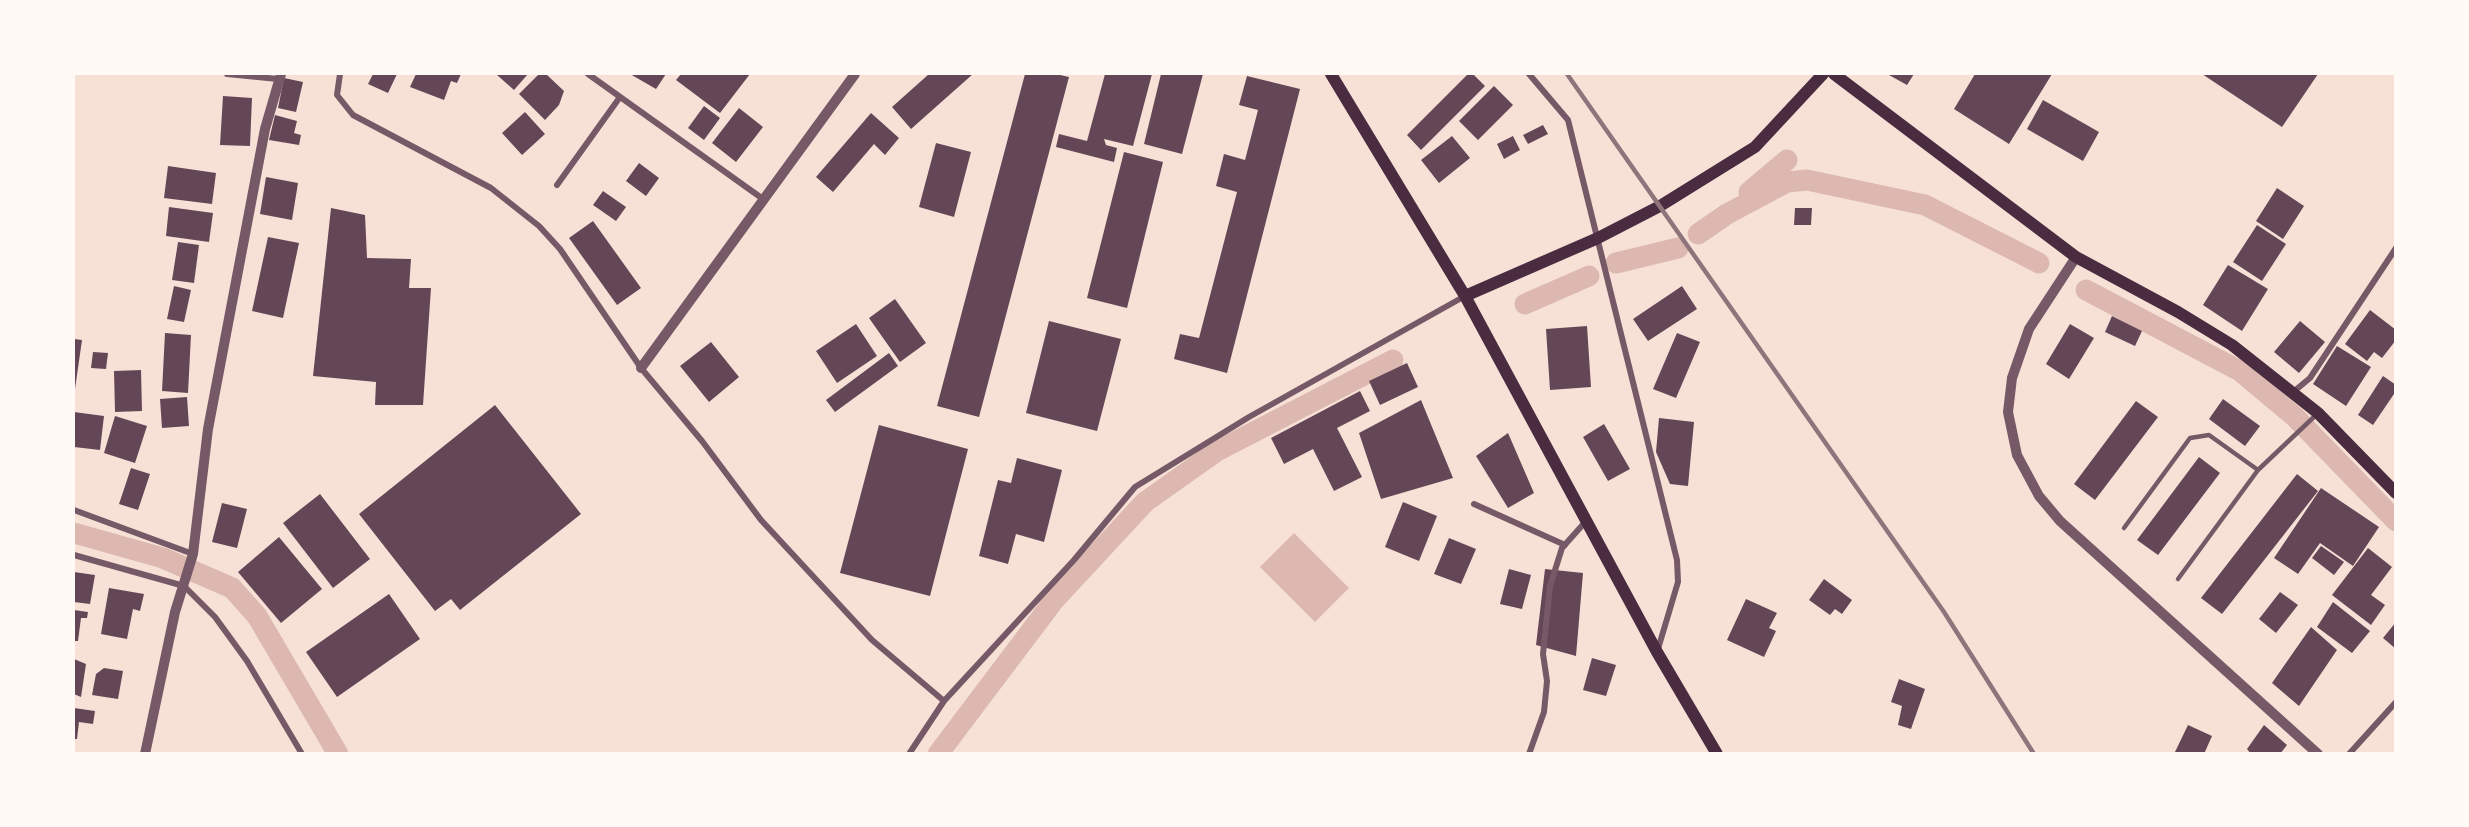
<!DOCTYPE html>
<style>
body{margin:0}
#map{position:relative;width:2469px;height:827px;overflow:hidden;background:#f7e1d7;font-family:Montserrat,sans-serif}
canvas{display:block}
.frame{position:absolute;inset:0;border:75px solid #fffaf5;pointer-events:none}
</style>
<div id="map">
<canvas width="2469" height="827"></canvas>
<div class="frame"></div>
</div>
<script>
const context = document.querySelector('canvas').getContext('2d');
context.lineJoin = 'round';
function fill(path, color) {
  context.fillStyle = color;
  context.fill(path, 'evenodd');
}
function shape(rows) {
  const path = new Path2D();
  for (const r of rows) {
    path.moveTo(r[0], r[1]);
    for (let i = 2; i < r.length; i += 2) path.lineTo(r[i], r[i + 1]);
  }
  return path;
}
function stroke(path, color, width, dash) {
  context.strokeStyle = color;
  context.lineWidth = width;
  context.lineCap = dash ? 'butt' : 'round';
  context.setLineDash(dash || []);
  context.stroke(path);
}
fill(shape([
 [1294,533,1349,588,1315,622,1260,567]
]), '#dcb8b0');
stroke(shape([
 [1749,192,1787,160],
 [1698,234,1727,214,1787,182,1807,180,1925,205,2039,263],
 [1616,263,1678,248],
 [2086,290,2240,371,2295,417,2396,521],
 [1525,304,1589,276],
 [74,533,163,558,232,588,257,616,338,754],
 [938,754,1055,599,1145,502,1217,451,1393,360]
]), '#dcb8b0', 21);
fill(shape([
 [373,74,397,74,388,93,368,84],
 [416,74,461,74,457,83,451,81,444,100,410,87],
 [498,74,528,74,514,90,497,75],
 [539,74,546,74,564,91,559,105,545,120,519,94],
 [630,74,666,74,656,89],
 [681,74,750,74,720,113,676,80],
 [929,74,973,74,911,129,892,107],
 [1025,74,1056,74,1069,77,979,417,937,406],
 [1105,74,1152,74,1133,146,1104,139,1106,145,1117,148,1114,162,1056,147,1059,134,1087,141],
 [1161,74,1203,74,1182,154,1144,144],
 [1468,74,1473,74,1485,86,1421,150,1407,135],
 [1890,74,1914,74,1907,85,1889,75],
 [1975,74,2052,74,2009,144,1954,109],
 [2202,74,2318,74,2282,127],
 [1247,76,1300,89,1227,373,1174,359,1180,334,1199,338,1237,192,1216,186,1224,154,1245,160,1258,110,1239,105],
 [284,78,303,82,296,112,278,108],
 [1494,86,1513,105,1478,140,1459,121],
 [223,96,252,98,250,146,220,145],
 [2043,100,2099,132,2083,161,2027,129],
 [704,106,720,118,704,140,688,128],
 [739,108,763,127,736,162,712,143],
 [525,112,545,134,522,155,502,133],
 [871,113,899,138,885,155,874,144,833,192,816,177],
 [275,115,297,121,294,133,301,135,299,145,269,140],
 [1543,125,1548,134,1528,144,1523,135],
 [1452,136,1470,158,1439,183,1421,160],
 [1513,136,1520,150,1504,159,1497,144],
 [936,143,971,152,954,217,919,207],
 [1124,152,1163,162,1127,308,1087,298],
 [639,163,659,178,646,196,626,181],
 [168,166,216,173,212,204,164,198],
 [266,177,298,183,292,220,260,214],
 [2277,188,2304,206,2283,239,2256,221],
 [603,191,626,207,616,221,593,205],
 [169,207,213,213,209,242,166,236],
 [331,208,365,215,367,258,411,259,409,288,431,288,423,405,375,405,376,382,313,376],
 [1795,208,1812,208,1811,225,1794,225],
 [593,221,641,288,617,305,569,238],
 [2257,225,2286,244,2262,281,2233,262],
 [268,237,299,243,283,318,252,311],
 [178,242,199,245,194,283,172,280],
 [2228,265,2268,289,2242,331,2203,305],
 [174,286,191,290,184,322,167,319],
 [1682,286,1697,309,1648,341,1633,319],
 [895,299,926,343,900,362,869,318],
 [2370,310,2396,330,2396,340,2382,358,2374,352,2367,361,2345,344],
 [2112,316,2142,331,2135,346,2105,332],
 [1049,321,1121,339,1097,431,1026,413],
 [2300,321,2325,342,2299,373,2274,352],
 [856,324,877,356,837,383,816,351],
 [2070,324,2094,338,2069,379,2046,364],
 [1587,326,1591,387,1550,390,1546,329],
 [165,333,191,335,188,393,162,391],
 [1677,333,1700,342,1676,398,1653,389],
 [74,339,82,340,75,389,74,389],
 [711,342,739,377,709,402,680,366],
 [2337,346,2371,367,2346,406,2313,384],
 [93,352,108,353,106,369,91,368],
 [889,353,898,366,835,412,826,400],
 [1407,363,1418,387,1380,405,1369,381],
 [141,370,142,411,115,412,114,371],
 [2383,376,2396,385,2396,391,2373,425,2358,415],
 [1360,391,1370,411,1337,428,1362,477,1334,491,1313,449,1284,464,1271,438],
 [187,397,189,426,162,428,160,399],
 [2223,399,2260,426,2245,446,2209,419],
 [1421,400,1453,478,1381,499,1359,433],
 [2136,401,2158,417,2095,500,2074,484],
 [495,405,581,514,460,610,451,599,435,611,359,514],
 [74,412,104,416,100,450,74,447],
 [115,416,147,426,135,463,104,453],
 [1659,418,1694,422,1688,486,1670,484,1656,452],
 [1604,424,1630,469,1608,481,1583,437],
 [879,425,968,449,930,596,840,573],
 [1508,433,1534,493,1508,508,1476,456],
 [2199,457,2220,473,2158,555,2137,540],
 [1017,458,1062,470,1044,542,1016,534,1008,564,979,556,998,480,1011,483],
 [131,468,150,474,138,510,119,504],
 [2297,474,2318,491,2222,614,2201,598],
 [2321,488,2379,527,2353,566,2320,543,2298,574,2274,558],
 [320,494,370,559,333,588,283,523],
 [1403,502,1437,516,1419,561,1385,547],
 [222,503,247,509,237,548,212,542],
 [279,537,322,589,281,623,238,572],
 [1449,538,1476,549,1461,584,1434,574],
 [2321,546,2344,562,2334,575,2312,558],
 [2368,548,2392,567,2371,595,2385,605,2371,625,2332,595],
 [1509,569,1531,575,1522,609,1500,604],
 [1545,569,1583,573,1576,656,1536,645],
 [74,572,95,575,90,604,74,602],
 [1824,579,1852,600,1842,614,1835,609,1830,615,1809,600],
 [109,588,144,594,140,611,133,609,127,639,101,634],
 [2280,592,2298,605,2276,633,2259,619],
 [389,594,420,639,337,697,306,652],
 [1746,599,1777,613,1769,628,1776,631,1764,657,1727,640],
 [2333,602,2370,631,2352,653,2317,627],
 [74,610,88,612,87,618,81,618,78,641,74,641],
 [2396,622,2396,649,2383,638],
 [2311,627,2337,650,2299,706,2272,683],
 [1592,658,1616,665,1606,696,1583,690],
 [74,659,86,664,81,697,74,694],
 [104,668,123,671,118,699,92,695,96,674],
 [1899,679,1925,689,1911,729,1898,725,1902,706,1891,702],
 [74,708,95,711,93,724,79,722,77,739,74,739],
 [2188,725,2212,736,2204,754,2174,754],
 [2264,725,2287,745,2280,754,2251,754,2247,749]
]), '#644757');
stroke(shape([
 [2124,528,2190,438,2209,435,2258,470,2316,415],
 [2178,579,2258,470]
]), '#755966', 4.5);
stroke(shape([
 [227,74,278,79],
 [340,74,337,95,353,115,491,188,539,226,560,249,641,368,702,441,761,520,872,640,944,701],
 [588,74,763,199],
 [1529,74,1568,120,1677,560,1678,582,1658,649],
 [557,185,620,97],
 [2292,393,2310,378,2396,248],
 [1474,504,1565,545],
 [74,510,193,554],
 [74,555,184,586,215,617,247,661,302,754],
 [909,754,944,701,1074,560,1135,487,1249,417,1465,296],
 [1529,754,1544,712,1547,681,1543,654,1550,586,1562,548,1587,520],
 [2349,754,2396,702]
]), '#755966', 6);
stroke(shape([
 [2076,257,2029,329,2012,378,2008,412,2017,455,2039,496,2060,521,2318,754],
 [641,368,855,74],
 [145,754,175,612,193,554,208,429,265,129,281,74]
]), '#755966', 10);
stroke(shape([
 [1331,74,1465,296,1657,652,1717,754],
 [1834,74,2076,257,2178,312,2232,345,2318,413,2396,493],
 [1465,296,1598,238,1660,206,1755,147,1823,74]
]), '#4a2c40', 12);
stroke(shape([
 [1567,74,1944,612,2034,754]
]), '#8f747c', 4.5);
</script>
